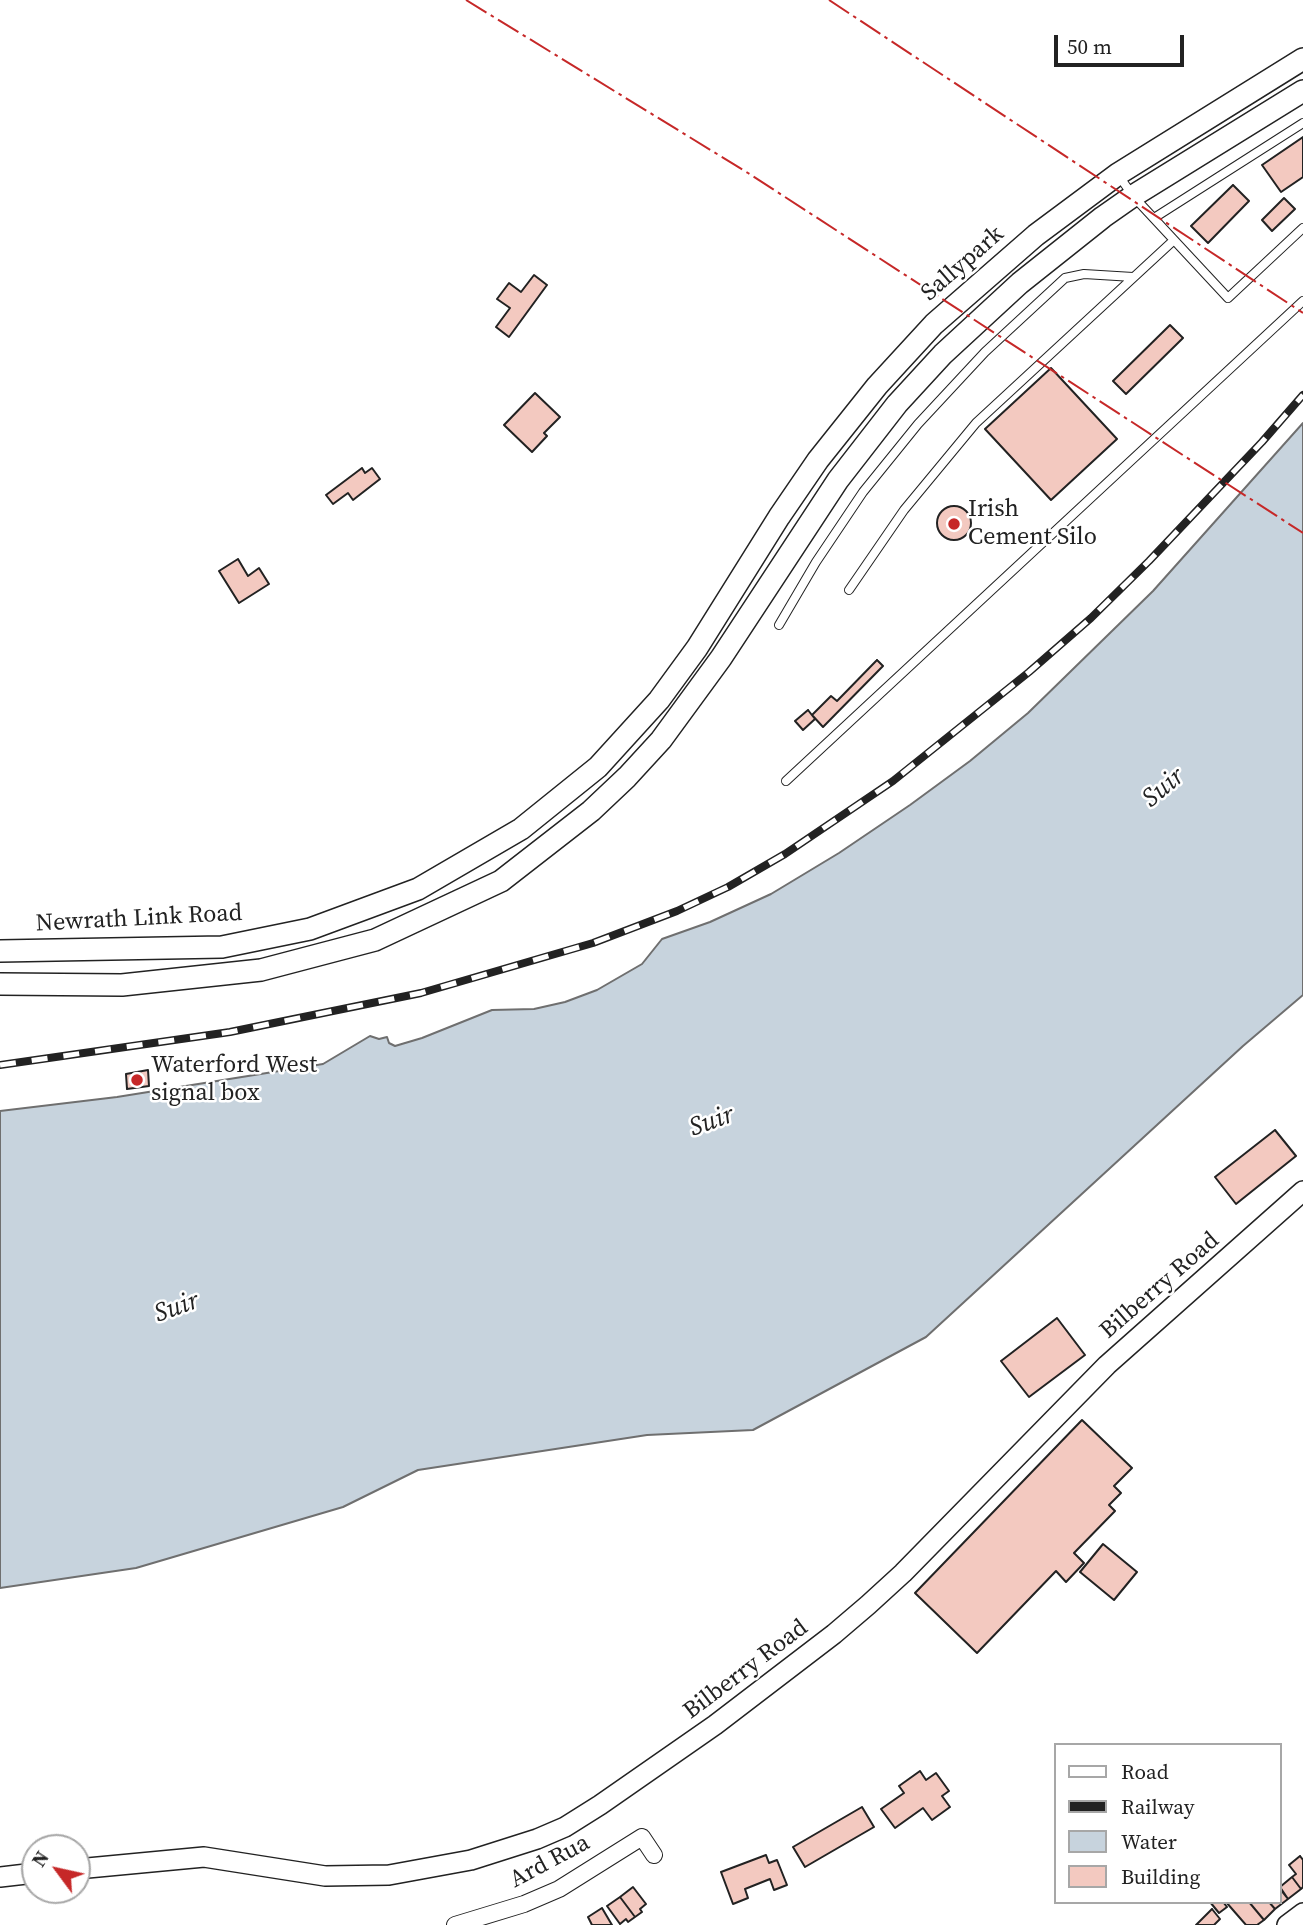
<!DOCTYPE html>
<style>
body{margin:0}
#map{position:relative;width:1303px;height:1925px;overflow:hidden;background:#fff;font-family:"Source Serif 4",serif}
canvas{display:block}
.legend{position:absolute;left:1054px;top:1743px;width:228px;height:161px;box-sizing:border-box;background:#fff;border:2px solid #a7a7a7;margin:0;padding:9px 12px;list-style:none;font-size:21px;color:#222}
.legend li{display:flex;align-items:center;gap:14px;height:35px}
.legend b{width:35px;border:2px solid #a7a7a7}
.north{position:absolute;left:21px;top:1834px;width:70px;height:70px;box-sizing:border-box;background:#fff;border:2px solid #a7a7a7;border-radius:50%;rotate:303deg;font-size:19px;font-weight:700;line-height:28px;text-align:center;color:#222}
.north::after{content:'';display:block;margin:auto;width:24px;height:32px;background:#c62828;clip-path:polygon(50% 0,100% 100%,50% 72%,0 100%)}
.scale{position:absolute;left:1054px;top:35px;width:130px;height:32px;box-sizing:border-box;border:4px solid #222;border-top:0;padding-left:9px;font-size:21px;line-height:24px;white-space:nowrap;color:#222;-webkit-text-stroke:5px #fff;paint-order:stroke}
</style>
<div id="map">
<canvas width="1303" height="1925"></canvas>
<ul class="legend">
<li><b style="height:9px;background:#fff"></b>Road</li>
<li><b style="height:9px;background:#222"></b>Railway</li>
<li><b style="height:19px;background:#c7d3dd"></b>Water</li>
<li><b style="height:19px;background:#f3c9c0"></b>Building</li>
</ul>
<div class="north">N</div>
<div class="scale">50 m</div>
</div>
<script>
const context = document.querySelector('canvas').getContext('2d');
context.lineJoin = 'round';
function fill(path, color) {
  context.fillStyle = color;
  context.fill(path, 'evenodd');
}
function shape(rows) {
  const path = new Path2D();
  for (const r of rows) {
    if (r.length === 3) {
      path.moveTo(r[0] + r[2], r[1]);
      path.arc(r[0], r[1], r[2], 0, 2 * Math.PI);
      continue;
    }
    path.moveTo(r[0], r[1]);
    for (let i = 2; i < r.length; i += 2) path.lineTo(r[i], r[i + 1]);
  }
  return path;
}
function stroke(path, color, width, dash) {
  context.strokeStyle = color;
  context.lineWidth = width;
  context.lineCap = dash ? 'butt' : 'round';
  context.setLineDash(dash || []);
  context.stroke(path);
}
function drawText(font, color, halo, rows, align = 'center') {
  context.font = font + ' "Source Serif 4",serif';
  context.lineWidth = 5;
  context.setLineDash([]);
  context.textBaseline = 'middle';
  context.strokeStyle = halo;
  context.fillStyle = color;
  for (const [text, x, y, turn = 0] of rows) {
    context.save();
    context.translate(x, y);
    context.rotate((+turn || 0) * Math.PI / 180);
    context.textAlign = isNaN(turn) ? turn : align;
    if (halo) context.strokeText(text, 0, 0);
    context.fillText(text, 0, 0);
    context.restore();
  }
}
const water = shape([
 [1303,423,1303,995,1243,1046,926,1337,753,1430,647,1435,418,1470,343,1507,136,1568,0,1588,0,1111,117,1097,323,1064,370,1036,379,1039,387,1037,389,1043,395,1046,422,1038,492,1010,534,1009,565,1002,597,990,642,964,662,939,710,922,771,894,839,853,910,805,970,761,1028,713,1153,591,1303,423]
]);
fill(water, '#c7d3dd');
stroke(water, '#6f6f6f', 2);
const building = shape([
 [1303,137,1303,177,1281,192,1262,165,1303,137],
 [1233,185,1249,201,1208,243,1191,226,1233,185],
 [1284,198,1295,209,1272,231,1262,220,1284,198],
 [534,275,547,285,509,337,496,327,510,308,497,299,509,283,521,292,534,275],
 [1170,325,1183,338,1126,394,1113,381,1170,325],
 [1051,368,1117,439,1051,500,985,429,1051,368],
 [535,393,560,417,544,433,547,436,532,452,504,425,535,393],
 [362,468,365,473,372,468,380,479,353,500,348,493,333,504,326,495,362,468],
 [954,523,17],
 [238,559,248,576,259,568,269,584,239,603,219,571,238,559],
 [877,660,883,666,823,727,812,715,831,696,837,701,877,660],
 [808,710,815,719,803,730,795,721,808,710],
 [148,1070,149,1086,127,1089,126,1074,148,1070],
 [1275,1130,1296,1156,1236,1204,1215,1177,1275,1130],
 [1057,1318,1085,1355,1029,1397,1001,1361,1057,1318],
 [1082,1420,1132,1468,1114,1486,1121,1493,1109,1505,1115,1511,1074,1553,1084,1563,1066,1582,1056,1571,977,1653,915,1593,1082,1420],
 [1103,1544,1137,1572,1114,1600,1080,1572,1103,1544],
 [920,1771,926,1780,936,1773,949,1791,942,1796,950,1807,932,1820,923,1808,895,1828,881,1809,904,1793,899,1786,920,1771],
 [862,1807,874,1827,805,1867,793,1847,862,1807],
 [766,1855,769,1863,777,1860,787,1885,774,1890,770,1879,745,1889,748,1898,733,1904,721,1872,766,1855],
 [1300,1856,1303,1860,1303,1887,1301,1889,1292,1877,1296,1874,1289,1865,1300,1856],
 [1292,1877,1301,1889,1288,1899,1280,1887,1292,1877],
 [633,1887,646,1904,640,1909,642,1912,635,1917,620,1897,633,1887],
 [1280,1889,1288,1899,1275,1909,1269,1902,1280,1902,1280,1889],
 [620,1897,635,1917,628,1922,626,1919,620,1924,607,1906,620,1897],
 [1210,1902,1223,1902,1227,1907,1219,1913,1210,1902],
 [1226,1902,1249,1902,1264,1920,1257,1925,1246,1925,1226,1902],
 [1249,1902,1269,1902,1275,1909,1264,1920,1249,1902],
 [602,1908,612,1925,592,1925,588,1917,602,1908],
 [1212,1909,1220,1919,1214,1925,1196,1925,1212,1909]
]);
fill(building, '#f3c9c0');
stroke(building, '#222', 2);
const service = shape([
 [1119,176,1133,196,1228,298,1303,228],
 [1154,218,1303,123],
 [849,590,904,510,976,423,1174,240],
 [779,625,816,562,863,492,918,424,985,352,1065,278,1084,274,1133,277],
 [786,781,1303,301]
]);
const minor = shape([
 [455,1925,524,1904,559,1889,642,1837,654,1855]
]);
const tertiary = shape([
 [77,1869,204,1857,325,1876,389,1875,471,1860,537,1839,565,1827,600,1805,715,1725,834,1634,868,1605,903,1573,1107,1365,1303,1191],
 [0,1877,35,1873],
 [1287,1925,1303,1913]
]);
const secondary = shape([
 [0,951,222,947,310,929,418,889,521,829,598,767,659,700,697,648,779,517,818,460,877,386,934,324,1036,235,1118,174,1303,59],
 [0,984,122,985,261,970,375,940,501,881,591,811,627,777,661,740,721,658,838,480,897,404,943,354,1020,283,1103,217,1133,196,1303,91]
]);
stroke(service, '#222', 10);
stroke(minor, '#222', 18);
stroke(tertiary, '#222', 22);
stroke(secondary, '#222', 24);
stroke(service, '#fff', 8);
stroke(minor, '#fff', 16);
stroke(tertiary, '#fff', 19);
stroke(secondary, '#fff', 21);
const rail = shape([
 [0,1065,230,1032,421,993,593,943,677,911,728,887,785,854,893,781,1029,672,1091,618,1149,561,1262,442,1303,395]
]);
stroke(rail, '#222', 8);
stroke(rail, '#fff', 5, [16]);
stroke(shape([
 [466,0,748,173,1303,533],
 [829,0,1303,313]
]), '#c62828', 2, [24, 5, 3.5, 5]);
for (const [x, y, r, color] of [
 [954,524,7,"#c62828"],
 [137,1080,7,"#c62828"]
]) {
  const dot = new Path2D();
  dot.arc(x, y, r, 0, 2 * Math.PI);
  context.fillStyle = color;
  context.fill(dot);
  stroke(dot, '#fff', 2.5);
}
drawText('24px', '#222', '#fff', [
 ["Sallypark",963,264,-41],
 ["Newrath Link Road",139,919,-3],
 ["Bilberry Road",1160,1286,-41],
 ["Bilberry Road",746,1670,-37],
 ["Ard Rua",550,1862,-28]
]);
drawText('24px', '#222', '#fff', [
 ["Irish",968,510],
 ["Cement Silo",968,538],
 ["Waterford West",151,1066],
 ["signal box",151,1094]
], 'left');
drawText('italic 26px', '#222', '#fff', [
 ["Suir",1164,788,-40],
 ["Suir",712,1122,-19],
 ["Suir",177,1308,-19]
]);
</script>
